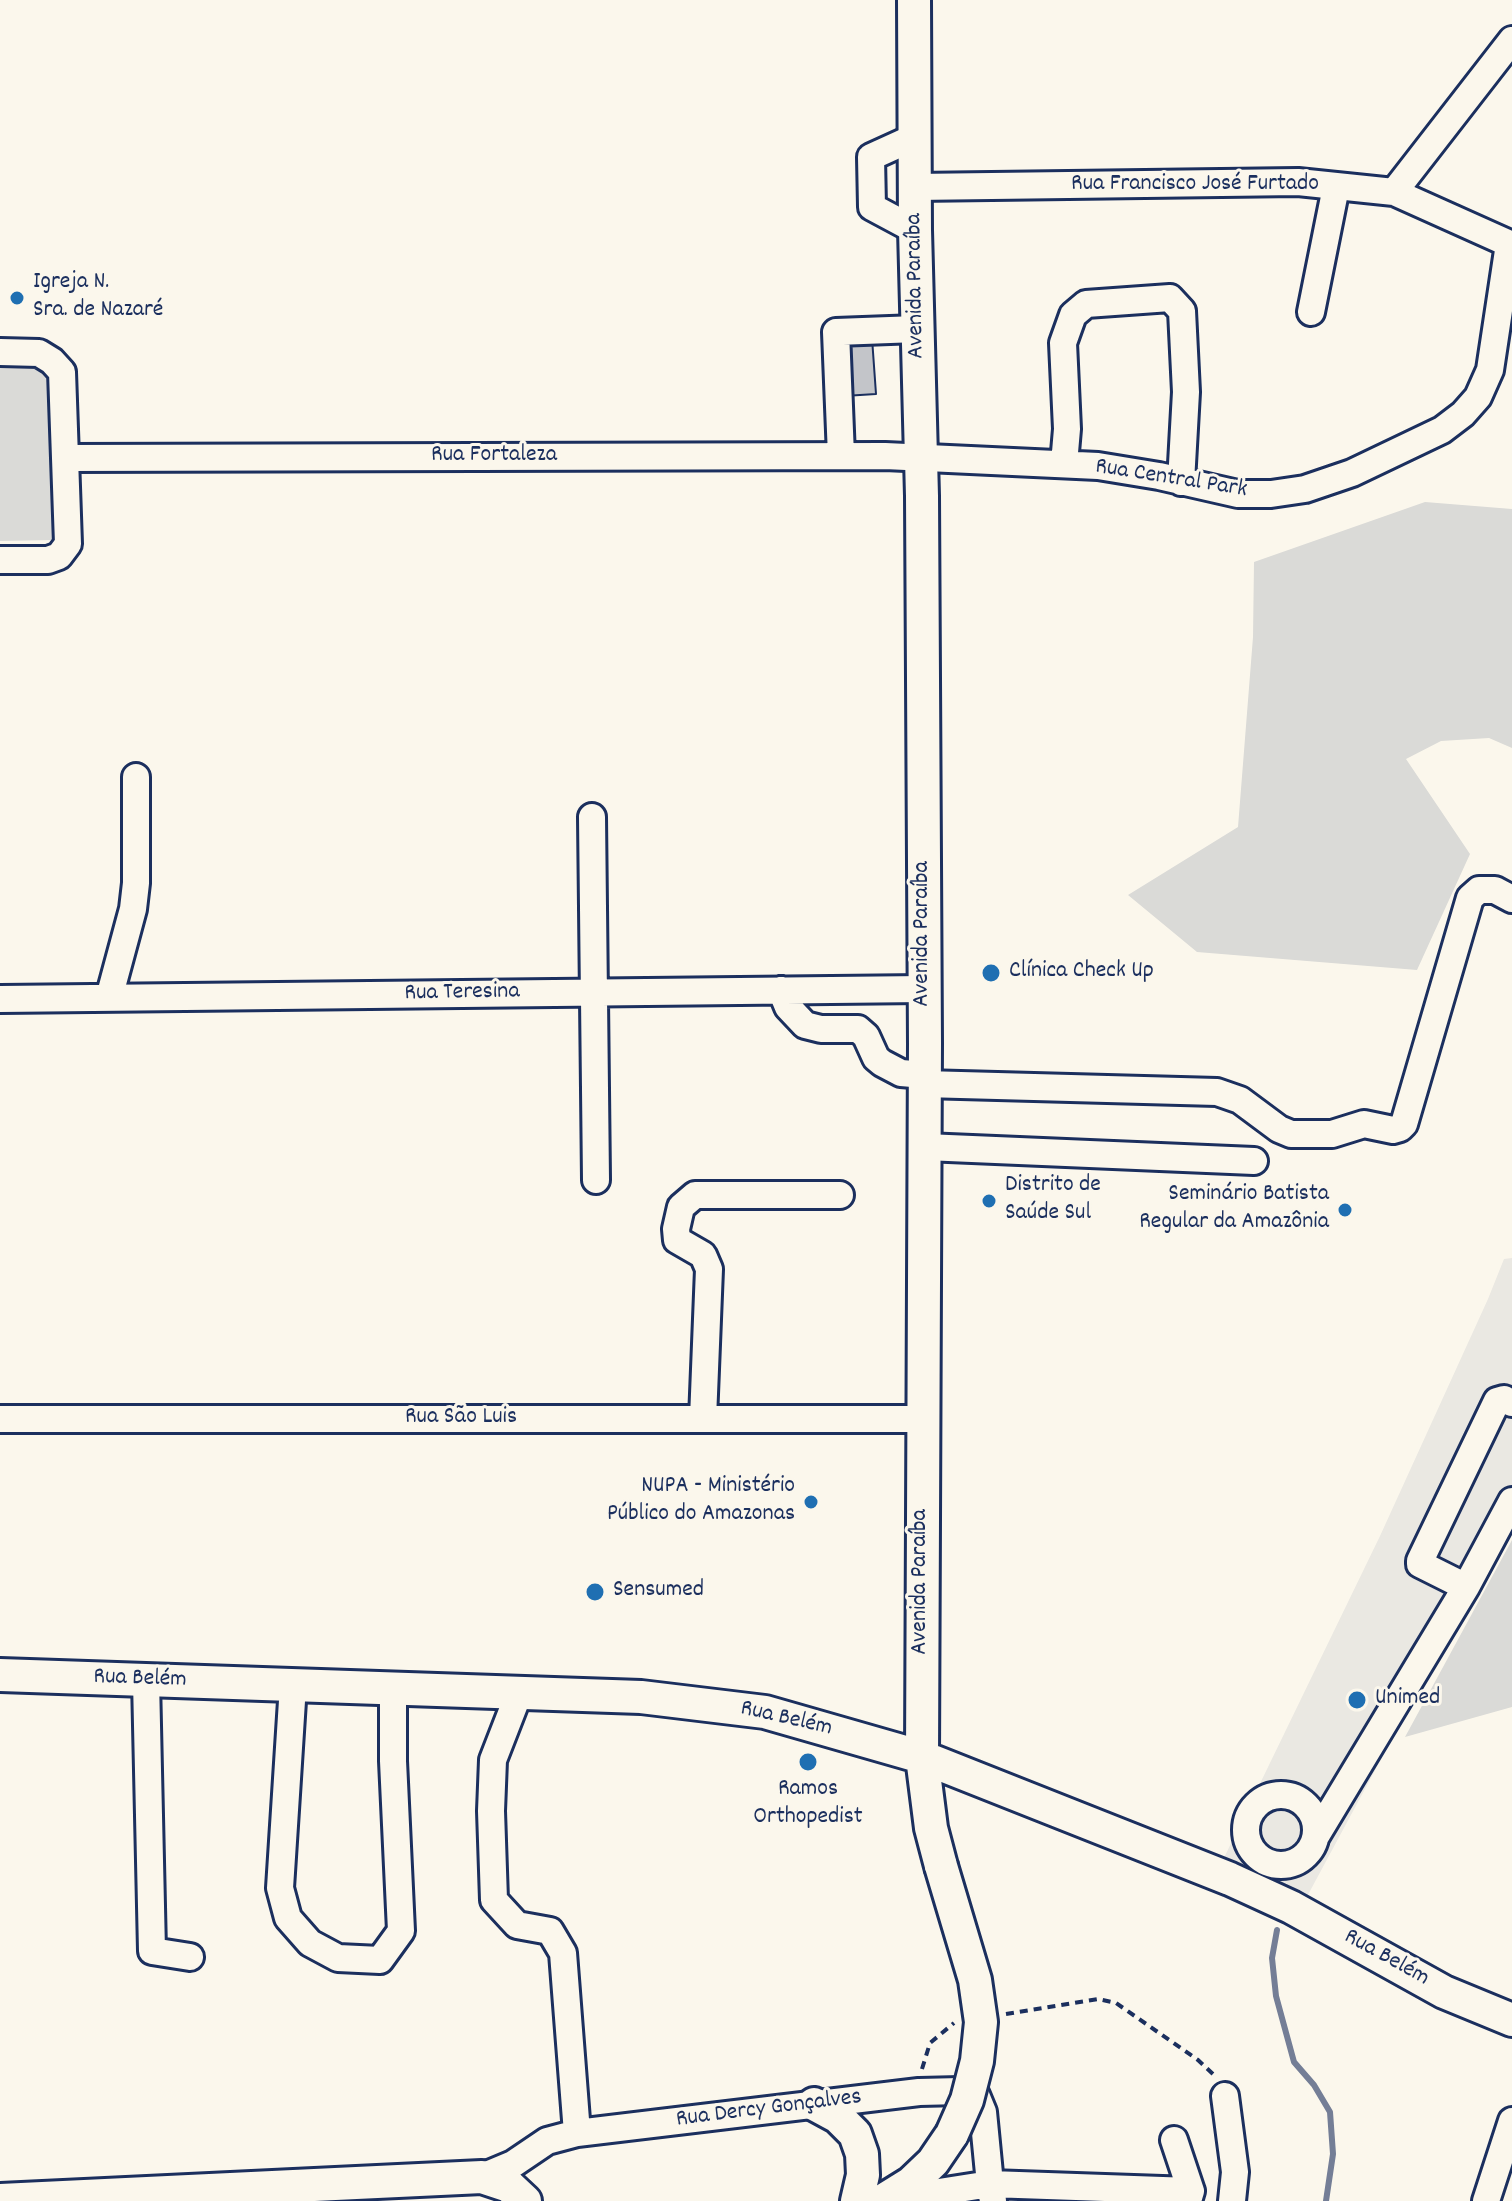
<!DOCTYPE html>
<meta charset="utf-8">
<style>
body{margin:0}
canvas{display:block;background:#fbf7ec}
</style>
<canvas width="1512" height="2201"></canvas>
<script>
const context = document.querySelector('canvas').getContext('2d');
context.lineJoin = 'round';
function fill(path, color) {
  context.fillStyle = color;
  context.fill(path, 'evenodd');
}
function shape(rows) {
  const path = new Path2D();
  for (const r of rows) {
    if (r.length === 3) {
      path.moveTo(r[0] + r[2], r[1]);
      path.arc(r[0], r[1], r[2], 0, 2 * Math.PI);
      continue;
    }
    path.moveTo(r[0], r[1]);
    for (let i = 2; i < r.length; i += 2) path.lineTo(r[i], r[i + 1]);
  }
  return path;
}
function stroke(path, color, width, dash) {
  context.strokeStyle = color;
  context.lineWidth = width;
  context.lineCap = dash ? 'butt' : 'round';
  context.setLineDash(dash || []);
  context.stroke(path);
}
function drawText(font, color, halo, rows, align = 'center') {
  context.font = font + ' Dekko,sans-serif';
  context.lineWidth = 6;
  context.setLineDash([]);
  context.textBaseline = 'middle';
  context.strokeStyle = halo;
  context.fillStyle = color;
  for (const [text, x, y, turn = 0] of rows) {
    context.save();
    context.translate(x, y);
    context.rotate((+turn || 0) * Math.PI / 180);
    context.textAlign = isNaN(turn) ? turn : align;
    if (halo) context.strokeText(text, 0, 0);
    context.fillText(text, 0, 0);
    context.restore();
  }
}
fill(shape([
 [1512,1258,1512,1516,1303,1904,1221,1864,1380,1536,1488,1299,1504,1259]
]), '#eae8e2');
fill(shape([
 [50,364,54,540,0,541,0,365],
 [1425,502,1512,509,1512,748,1489,738,1441,741,1406,759,1470,854,1417,970,1197,952,1128,895,1238,827,1253,637,1254,562],
 [1512,1540,1512,1707,1405,1737]
]), '#dadad7');
stroke(shape([
 [1277,1930,1272,1958,1276,1996,1294,2062,1314,2085,1330,2112,1333,2154,1326,2201]
]), '#747e96', 6);
const building = shape([
 [872,338,876,394,844,396,841,340,872,338]
]);
fill(building, '#c3c5c9');
stroke(building, '#1b2f5e', 2);
const minor = shape([
 [915,137,871,157,872,207,915,230],
 [915,187,1298,182,1394,192,1512,245],
 [1394,192,1512,40],
 [1311,312,1336,187],
 [0,352,39,353,52,361,62,372,68,544,59,556,48,560,0,560],
 [841,456,836,332,917,329],
 [66,458,885,456,1098,466,1159,476,1238,494,1271,494,1305,489,1352,473,1442,430,1463,414,1478,397,1490,370,1509,244],
 [1064,464,1067,429,1063,343,1073,315,1086,304,1170,298,1182,311,1186,392,1181,482],
 [592,817,596,1180],
 [781,990,788,1007,805,1025,821,1029,858,1029,866,1036,876,1058,882,1063,901,1073,925,1075],
 [109,998,133,909,136,883,136,777],
 [0,999,924,989],
 [924,1084,1217,1092,1240,1100,1279,1129,1291,1134,1332,1134,1364,1124,1393,1130,1400,1128,1404,1124,1470,898,1479,890,1495,890,1512,899],
 [925,1147,1254,1161],
 [0,1419,922,1419],
 [703,1419,709,1269,703,1255,677,1240,676,1229,681,1207,695,1195,840,1195],
 [1466,1587,1420,1564,1420,1561,1497,1401,1504,1399,1512,1403],
 [146,1680,152,1951,190,1957],
 [293,1685,280,1888,288,1918,310,1943,338,1958,380,1960,401,1931,393,1761,393,1689],
 [519,1693,493,1760,491,1811,494,1900,517,1925,550,1931,563,1953,577,2133],
 [1281,1830,35],
 [1316,1836,1466,1587,1512,1501],
 [1225,2096,1235,2172,1232,2201],
 [1174,2140,1191,2191,1188,2201],
 [482,2177,513,2164,547,2141,577,2133,919,2092,961,2091,976,2095,983,2112,990,2184,888,2200],
 [993,2201,990,2184,1191,2191],
 [1486,2201,1512,2121]
]);
const major = shape([
 [914,0,915,230,922,496,925,1043,922,1757,931,1828,941,1866],
 [0,1675,641,1697,765,1712,922,1757,1230,1879,1291,1907,1444,1992,1512,2020],
 [814,2104,838,2117,855,2134,862,2154,863,2175,857,2201],
 [0,2200,482,2177,509,2186,525,2201],
 [882,2201,911,2183,933,2162,952,2134]
]);
stroke(minor, '#1b2f5e', 32);
stroke(major, '#1b2f5e', 38);
stroke(shape([
 [1006,2014,1098,1999,1116,2003,1198,2060,1215,2076],
 [922,2069,930,2043,954,2023]
]), '#1b2f5e', 4, [8, 6]);
stroke(minor, '#fbf7ec', 26);
stroke(major, '#fbf7ec', 32);
const majorBridge = shape([
 [941,1866,975,1980,981,2022,977,2061,967,2100,952,2134]
]);
stroke(majorBridge, '#1b2f5e', 38, []);
stroke(majorBridge, '#fbf7ec', 32);
for (const [x, y, r, color] of [
 [17,298,8,"#1f6fb2"],
 [991,973,10,"#1f6fb2"],
 [989,1201,8,"#1f6fb2"],
 [1345,1210,8,"#1f6fb2"],
 [811,1502,8,"#1f6fb2"],
 [595,1592,10,"#1f6fb2"],
 [1357,1700,10,"#1f6fb2"],
 [808,1762,10,"#1f6fb2"]
]) {
  const dot = new Path2D();
  dot.arc(x, y, r, 0, 2 * Math.PI);
  context.fillStyle = color;
  context.fill(dot);
  stroke(dot, '#fbf7ec', 3);
}
drawText('24px', '#1b2f5e', '#fbf7ec', [
 ["Rua Francisco José Furtado",1195,186],
 ["Avenida Paraíba",917,286,-91],
 ["Rua Fortaleza",494,457],
 ["Rua Central Park",1171,480,9],
 ["Avenida Paraíba",924,934,-90],
 ["Rua Teresina",462,994,-1],
 ["Rua São Luis",461,1419],
 ["Avenida Paraíba",922,1582,-90],
 ["Rua Belém",140,1680,2],
 ["Rua Belém",786,1720,13],
 ["Rua Belém",1386,1959,29],
 ["Rua Dercy Gonçalves",769,2110,-7]
]);
drawText('24px', '#1b2f5e', '#fbf7ec', [
 ["Igreja N.",33,284],
 ["Sra. de Nazaré",33,312],
 ["Clínica Check Up",1009,973],
 ["Distrito de",1005,1187],
 ["Saúde Sul",1005,1215],
 ["Seminário Batista",1329,1196,"right"],
 ["Regular da Amazônia",1329,1224,"right"],
 ["NUPA - Ministério",795,1488,"right"],
 ["Público do Amazonas",795,1516,"right"],
 ["Sensumed",613,1592],
 ["Unimed",1375,1700],
 ["Ramos",808,1791,"center"],
 ["Orthopedist",808,1819,"center"]
], 'left');
</script>
